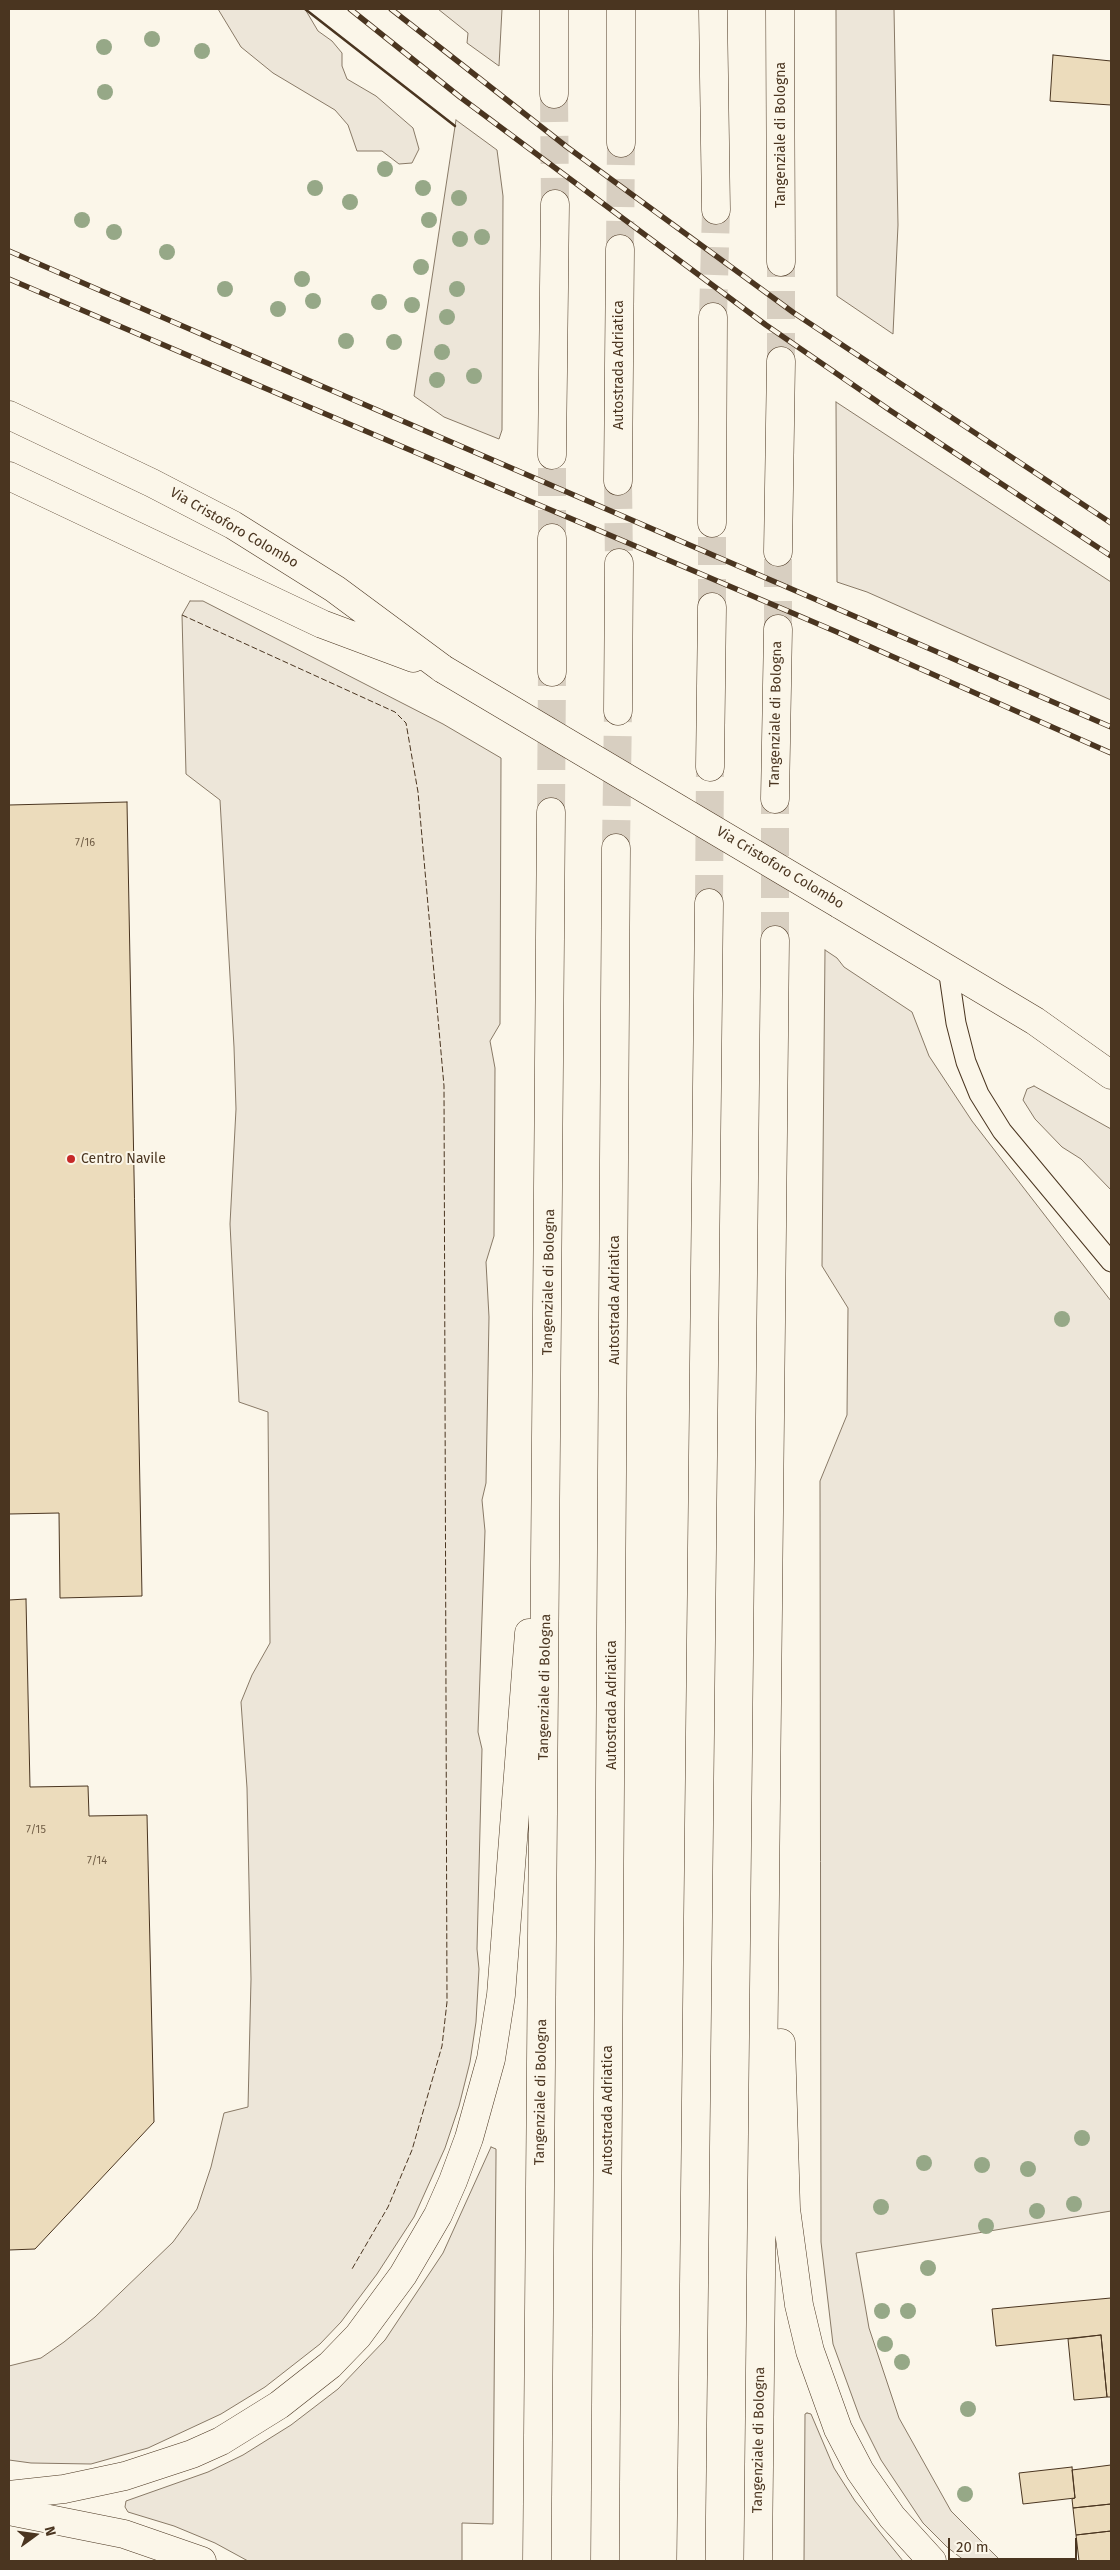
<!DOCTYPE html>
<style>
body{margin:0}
#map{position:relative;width:1120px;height:2570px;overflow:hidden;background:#fbf6e9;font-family:"Fira Sans",sans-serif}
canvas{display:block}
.frame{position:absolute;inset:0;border:10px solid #4a3520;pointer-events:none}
.north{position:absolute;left:10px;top:2510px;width:50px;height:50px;-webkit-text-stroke:4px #fbf6e9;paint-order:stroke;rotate:76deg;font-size:14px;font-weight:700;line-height:20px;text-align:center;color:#4a3520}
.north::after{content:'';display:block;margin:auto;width:18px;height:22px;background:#4a3520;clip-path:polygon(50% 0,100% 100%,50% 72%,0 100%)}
.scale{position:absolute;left:948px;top:2538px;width:129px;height:22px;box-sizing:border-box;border:2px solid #4a3520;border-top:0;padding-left:6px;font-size:15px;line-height:18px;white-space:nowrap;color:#4a3520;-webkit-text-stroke:4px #fbf6e9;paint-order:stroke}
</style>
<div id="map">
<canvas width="1120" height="2570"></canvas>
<div class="frame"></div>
<div class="north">N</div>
<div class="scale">20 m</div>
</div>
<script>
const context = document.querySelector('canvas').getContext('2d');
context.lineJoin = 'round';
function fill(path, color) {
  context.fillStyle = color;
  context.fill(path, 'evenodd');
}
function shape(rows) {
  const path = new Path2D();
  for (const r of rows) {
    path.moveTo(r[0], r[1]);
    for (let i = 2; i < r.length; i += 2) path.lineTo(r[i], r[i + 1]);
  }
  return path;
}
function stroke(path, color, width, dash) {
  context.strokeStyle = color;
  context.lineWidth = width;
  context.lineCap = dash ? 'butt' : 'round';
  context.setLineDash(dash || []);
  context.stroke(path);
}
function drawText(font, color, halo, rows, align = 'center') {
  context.font = font + ' "Fira Sans",sans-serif';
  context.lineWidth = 4;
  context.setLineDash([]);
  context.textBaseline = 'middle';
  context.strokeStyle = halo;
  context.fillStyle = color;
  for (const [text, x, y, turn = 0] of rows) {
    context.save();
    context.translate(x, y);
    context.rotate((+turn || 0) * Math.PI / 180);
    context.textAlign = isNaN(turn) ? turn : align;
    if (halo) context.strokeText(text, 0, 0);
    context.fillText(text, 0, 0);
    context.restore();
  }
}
const green = shape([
 [218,9,305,9,318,31,332,41,342,53,342,66,347,79,376,96,413,128,419,149,412,163,399,164,382,151,357,151,348,125,335,110,273,73,241,47,218,9],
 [438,9,502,9,499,66,467,43,468,33,438,9],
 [836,9,894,9,898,225,893,334,837,296,836,9],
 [456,120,497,150,503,196,502,430,499,439,444,417,414,396,456,120],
 [836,402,1111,582,1111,700,867,592,837,582,836,402],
 [190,601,203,601,443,724,501,758,500,1024,490,1041,495,1068,494,1236,486,1262,489,1317,486,1483,482,1500,485,1531,478,1732,482,1749,477,1949,479,1969,476,2022,470,2062,459,2106,445,2148,414,2217,377,2274,341,2322,320,2344,265,2387,221,2414,148,2448,91,2464,31,2463,9,2460,9,2366,41,2358,64,2342,95,2317,173,2242,197,2209,211,2167,224,2113,248,2107,251,1979,247,1788,241,1702,252,1675,270,1643,268,1412,239,1402,230,1224,236,1109,234,1047,220,800,186,774,182,615,190,601],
 [825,950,837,958,844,967,912,1012,929,1056,972,1121,1111,1301,1111,2211,856,2253,869,2328,899,2418,951,2511,1001,2561,965,2561,947,2547,923,2523,881,2460,860,2418,833,2344,821,2242,820,1481,847,1415,848,1308,822,1266,825,950],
 [1034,1086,1111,1129,1111,1190,1081,1159,1062,1147,1035,1119,1023,1100,1027,1089,1034,1086],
 [491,2147,496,2149,496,2157,493,2524,462,2523,462,2561,248,2561,215,2543,174,2526,128,2512,125,2507,126,2501,208,2472,243,2455,291,2425,338,2389,385,2340,443,2253,491,2147],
 [807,2413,811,2414,834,2468,855,2501,903,2561,804,2561,805,2414,807,2413]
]);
fill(green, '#ede6d9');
stroke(green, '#887966', 1);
const building = shape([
 [1053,55,1111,61,1111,105,1050,101,1053,55],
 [127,802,142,1596,60,1598,59,1513,9,1514,9,805,127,802],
 [26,1599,30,1787,88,1786,89,1816,147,1815,154,2122,35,2249,9,2250,9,1600,26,1599],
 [1111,2298,1111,2397,1107,2397,1101,2335,996,2346,992,2309,1111,2298],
 [1101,2335,1107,2397,1074,2400,1068,2339,1101,2335],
 [1111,2465,1111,2504,1073,2508,1072,2499,1075,2498,1072,2470,1111,2465],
 [1072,2467,1075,2498,1023,2504,1019,2473,1072,2467],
 [1111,2504,1111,2531,1076,2535,1073,2508,1111,2504],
 [1111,2531,1111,2561,1079,2561,1076,2535,1111,2531]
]);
fill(building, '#ecdcbc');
stroke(building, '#4a3520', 1);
stroke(shape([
 [554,94,555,204],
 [620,249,621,143],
 [713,317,716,210],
 [781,361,781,262],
 [618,481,619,563],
 [552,538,552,455],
 [712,607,712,523],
 [778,629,778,552],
 [551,812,552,672],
 [616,848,618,711],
 [709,903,710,767],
 [775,940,775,799]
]), '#d8cfc1', 28, [28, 14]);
const lane = shape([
 [948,968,956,1023,966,1062,979,1094,1002,1131,1111,1262]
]);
const primary = shape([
 [9,415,152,483,233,525,335,589,443,669],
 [9,476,322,624,413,658],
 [839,904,1035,1021,1111,1075]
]);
const highway = shape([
 [621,9,621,143],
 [713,9,716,210],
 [780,9,781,262],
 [554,94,554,9],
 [552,455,555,204],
 [618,481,620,249],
 [712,523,713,317],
 [778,552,781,361],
 [552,672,552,538],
 [618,711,619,563],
 [710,767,712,607],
 [775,799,778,629],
 [781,2043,786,2209,799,2305,810,2351,838,2429,860,2471,892,2517,932,2561],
 [9,2495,64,2489,125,2476,192,2454,221,2441,279,2405,330,2365,358,2336,403,2275,438,2215,453,2181,469,2138,491,2059,501,1995,529,1633],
 [9,2511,124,2534,202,2561],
 [537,2561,551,812],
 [605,2561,616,848],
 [691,2561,709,903],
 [758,2561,775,940]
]);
stroke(lane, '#4a3520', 21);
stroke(primary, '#4a3520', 29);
stroke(highway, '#4a3520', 29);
stroke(lane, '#fbf6e9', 19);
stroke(primary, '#fbf6e9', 28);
stroke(highway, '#fbf6e9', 28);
const rail = shape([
 [350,9,460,97,766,325,891,411,1111,556],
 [391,9,567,147,794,313,1111,523],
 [9,251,1111,727],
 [9,279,837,632,1111,753]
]);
stroke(rail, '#4a3520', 5.5);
stroke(rail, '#fbf6e9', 4, [11]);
const primaryBridge = shape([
 [443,669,839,904]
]);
stroke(primaryBridge, '#4a3520', 29, []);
stroke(primaryBridge, '#fbf6e9', 28);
stroke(shape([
 [182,615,395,712,406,723,418,792,444,1086,447,2002,442,2046,412,2150,388,2207,352,2269]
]), '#4a3520', 1, [6, 2.5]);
stroke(shape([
 [305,9,455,126]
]), '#4a3520', 2.5);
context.fillStyle = '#96a887';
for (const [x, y] of [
 [152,39],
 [104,47],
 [202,51],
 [105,92],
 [385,169],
 [315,188],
 [423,188],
 [459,198],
 [350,202],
 [82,220],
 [429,220],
 [114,232],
 [482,237],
 [460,239],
 [167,252],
 [421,267],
 [302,279],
 [225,289],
 [457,289],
 [313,301],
 [379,302],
 [412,305],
 [278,309],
 [447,317],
 [346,341],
 [394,342],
 [442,352],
 [474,376],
 [437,380],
 [1062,1319],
 [1082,2138],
 [924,2163],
 [982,2165],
 [1028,2169],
 [1074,2204],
 [881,2207],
 [1037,2211],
 [986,2226],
 [928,2268],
 [882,2311],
 [908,2311],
 [885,2344],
 [902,2362],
 [968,2409],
 [965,2494]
]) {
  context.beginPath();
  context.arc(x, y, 8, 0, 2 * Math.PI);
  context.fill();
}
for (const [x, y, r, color] of [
 [71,1159,5,"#c62828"]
]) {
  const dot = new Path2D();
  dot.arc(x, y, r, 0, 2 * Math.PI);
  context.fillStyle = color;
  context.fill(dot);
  stroke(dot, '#fbf6e9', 2);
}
drawText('11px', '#725f47', null, [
 ["7/16",85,843],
 ["7/15",36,1830],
 ["7/14",97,1861]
]);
drawText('14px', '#4a3520', '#fbf6e9', [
 ["Tangenziale di Bologna",781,135,-90],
 ["Autostrada Adriatica",619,365,-90],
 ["Via Cristoforo Colombo",234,528,30],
 ["Tangenziale di Bologna",776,714,-89],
 ["Via Cristoforo Colombo",780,868,31],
 ["Tangenziale di Bologna",549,1282,-89],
 ["Autostrada Adriatica",615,1300,-90],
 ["Tangenziale di Bologna",545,1687,-89],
 ["Autostrada Adriatica",612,1705,-90],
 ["Tangenziale di Bologna",541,2092,-89],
 ["Autostrada Adriatica",608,2110,-90],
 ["Tangenziale di Bologna",759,2440,-89]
]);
drawText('14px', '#4a3520', '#fbf6e9', [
 ["Centro Navile",81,1159]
], 'left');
</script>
